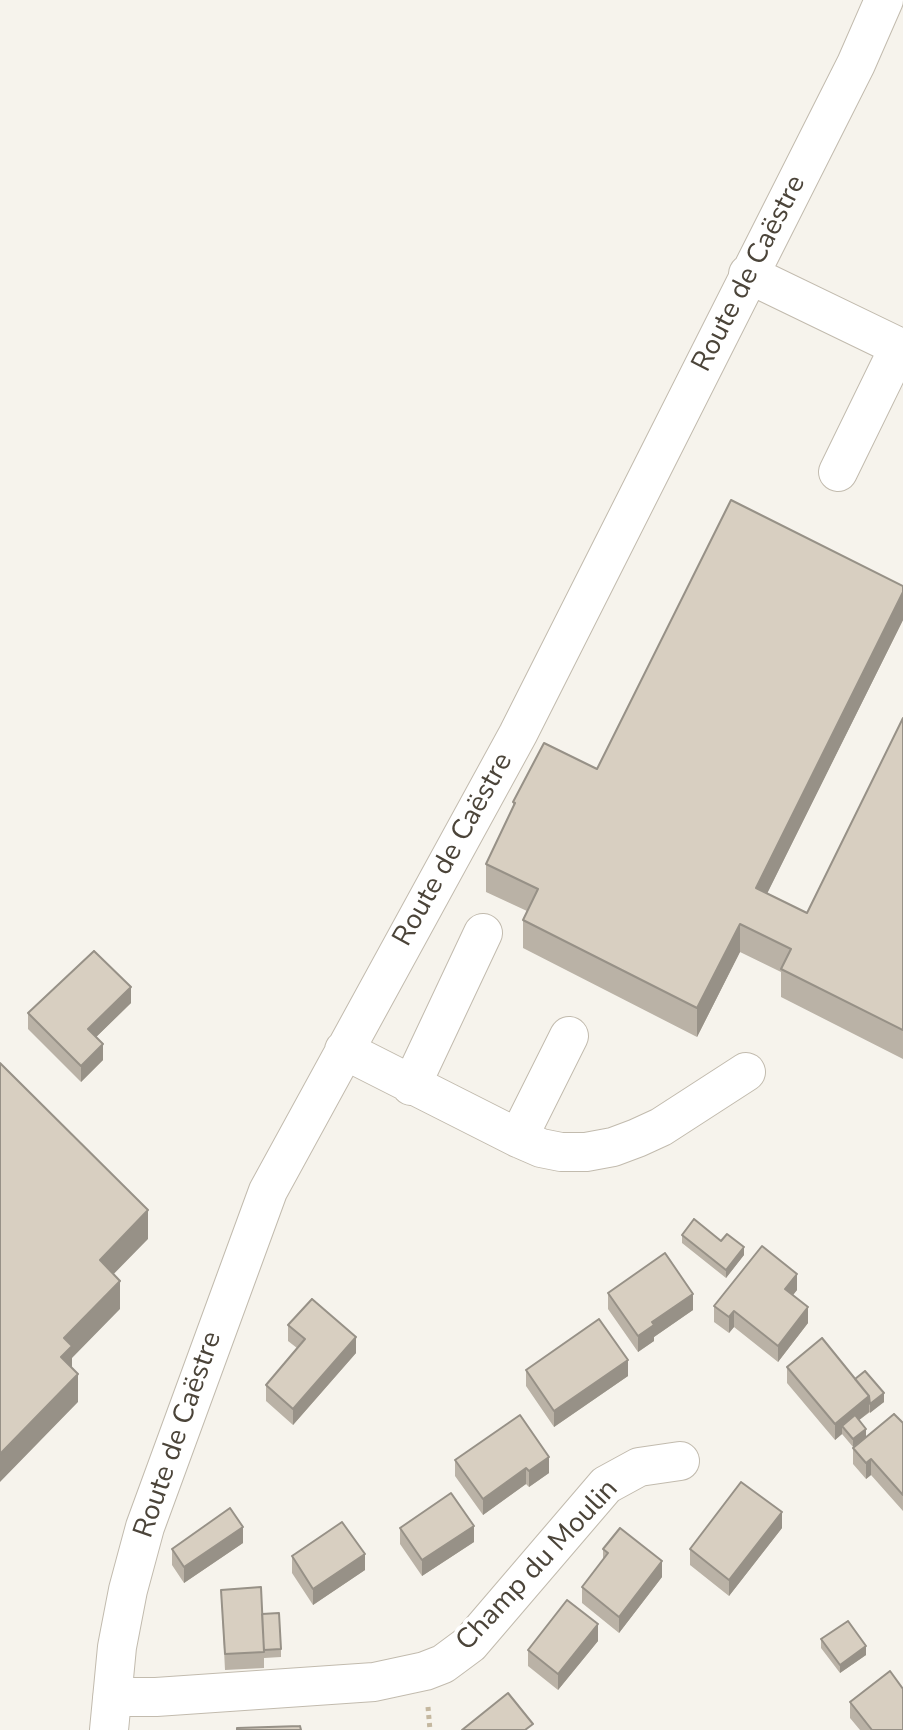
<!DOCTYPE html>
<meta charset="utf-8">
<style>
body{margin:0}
canvas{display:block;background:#f6f3ec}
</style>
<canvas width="903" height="1730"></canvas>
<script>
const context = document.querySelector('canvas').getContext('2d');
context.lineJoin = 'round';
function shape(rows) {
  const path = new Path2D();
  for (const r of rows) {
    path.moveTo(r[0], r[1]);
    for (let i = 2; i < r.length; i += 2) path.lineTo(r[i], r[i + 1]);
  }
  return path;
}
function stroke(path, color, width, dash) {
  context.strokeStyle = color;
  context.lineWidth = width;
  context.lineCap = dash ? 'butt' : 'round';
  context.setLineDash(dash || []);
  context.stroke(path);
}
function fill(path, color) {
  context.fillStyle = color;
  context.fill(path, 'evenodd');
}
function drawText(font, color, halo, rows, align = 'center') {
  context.font = font + ' "Nunito Sans",sans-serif';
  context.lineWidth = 8;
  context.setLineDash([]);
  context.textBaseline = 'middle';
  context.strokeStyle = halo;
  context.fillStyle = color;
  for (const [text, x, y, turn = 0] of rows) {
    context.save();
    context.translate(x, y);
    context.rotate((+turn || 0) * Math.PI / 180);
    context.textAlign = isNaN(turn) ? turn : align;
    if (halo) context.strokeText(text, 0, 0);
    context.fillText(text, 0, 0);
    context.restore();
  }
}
const minor = shape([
 [748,274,899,347,838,472],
 [344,1050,518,1138,541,1148,561,1152,586,1152,613,1147,637,1138,661,1127,746,1072],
 [411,1086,483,933],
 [518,1138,569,1036],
 [112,1697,156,1697,374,1682,425,1671,443,1664,470,1644,606,1485,639,1467,680,1461],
 [109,1730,117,1647,128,1590,145,1527,268,1191,518,734,856,64,884,0]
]);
stroke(minor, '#c2bbae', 40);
stroke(shape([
 [428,1707,430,1730]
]), '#c4b79f', 5, [4, 4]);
stroke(minor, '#fff', 38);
fill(shape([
 [857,563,903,586,903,620,767,893,807,913,903,718,903,1059,781,997,781,972,740,952,697,1037,523,948,523,920,527,911,486,892,486,864,513,807,513,802,597,769],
 [131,1003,96,1037,103,1060,81,1082,28,1029,28,1013],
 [682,1235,721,1241,744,1255,726,1278,682,1243],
 [797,1290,793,1295,808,1323,778,1362,734,1327,729,1333,714,1322,714,1306],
 [608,1293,693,1310,654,1337,654,1341,638,1352,608,1309],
 [288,1325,356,1353,293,1425,266,1401,266,1385,297,1348,288,1341],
 [787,1367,855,1379,884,1402,859,1420,866,1437,853,1447,842,1434,835,1440,787,1383],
 [526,1370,628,1376,554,1427,526,1386],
 [520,1415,549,1473,529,1487,526,1484,483,1515,455,1476,455,1460],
 [903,1423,903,1511,871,1475,866,1479,853,1464,853,1448],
 [400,1528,474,1542,422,1576,400,1544],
 [782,1528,729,1596,690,1565,690,1549],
 [243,1543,184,1583,172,1565,172,1549],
 [603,1549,662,1577,619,1633,582,1603,582,1587,603,1560],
 [292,1556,365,1570,313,1605,292,1573],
 [221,1590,262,1614,281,1649,281,1657,264,1658,264,1668,225,1670],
 [821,1639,866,1655,840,1673,821,1648],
 [598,1641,558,1690,528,1666,528,1650],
 [850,1702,903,1730,860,1730,850,1718]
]), '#bab2a6');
fill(shape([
 [903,592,903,620,756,916,756,888],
 [740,924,740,952,697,1037,697,1008],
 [131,987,131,1003,88,1045,88,1029],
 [103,1044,103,1060,81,1082,81,1066],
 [148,1210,148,1239,100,1288,100,1260],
 [744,1247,744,1255,726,1278,726,1270],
 [797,1274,797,1290,785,1305,785,1289],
 [120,1281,120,1309,72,1358,72,1374,61,1357,64,1338],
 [693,1294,693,1310,654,1337,654,1341,638,1352,638,1336,652,1322],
 [808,1307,808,1323,778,1362,778,1346],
 [734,1311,734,1327,729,1333,729,1317],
 [356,1337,356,1353,293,1425,293,1409],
 [628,1360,628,1376,554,1427,554,1411],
 [78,1374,78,1402,0,1482,0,1454],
 [884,1393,884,1402,870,1413,870,1404],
 [869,1396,869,1412,846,1431,842,1426,842,1434,835,1440,835,1424],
 [866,1429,866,1437,853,1447,853,1439],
 [549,1457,549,1473,529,1487,529,1471],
 [871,1459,871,1475,866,1479,866,1463],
 [526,1468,526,1484,483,1515,483,1499],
 [782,1512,782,1528,729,1596,729,1580],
 [474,1526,474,1542,422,1576,422,1560],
 [243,1527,243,1543,184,1583,184,1567],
 [365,1554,365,1570,313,1605,313,1589],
 [662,1561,662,1577,619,1633,619,1617],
 [598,1624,598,1641,558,1690,558,1674],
 [866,1646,866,1655,840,1673,840,1665]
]), '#979187');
const building = shape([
 [731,500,903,586,903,592,756,888,807,913,903,718,903,1030,781,969,791,949,740,924,697,1008,523,920,538,889,486,864,515,803,513,802,544,743,597,769,731,500],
 [94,951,131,987,88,1029,103,1044,81,1066,28,1013,94,951],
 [0,1063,148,1210,100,1260,120,1281,64,1338,72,1346,61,1357,78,1374,0,1454,0,1063],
 [694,1219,721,1241,727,1234,744,1247,726,1270,682,1235,694,1219],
 [762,1246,797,1274,785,1289,808,1307,778,1346,734,1311,729,1317,714,1306,762,1246],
 [665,1253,693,1294,652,1322,654,1325,638,1336,608,1293,665,1253],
 [312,1299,356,1337,293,1409,266,1385,305,1339,288,1325,312,1299],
 [599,1319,628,1360,554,1411,526,1370,599,1319],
 [822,1338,869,1396,835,1424,787,1367,822,1338],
 [865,1371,884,1393,870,1404,869,1396,855,1379,865,1371],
 [894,1414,903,1423,903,1495,871,1459,866,1463,853,1448,894,1414],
 [520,1415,549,1457,529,1471,526,1468,483,1499,455,1460,520,1415],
 [855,1415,866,1429,853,1439,842,1426,855,1415],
 [741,1482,782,1512,729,1580,690,1549,741,1482],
 [451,1493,474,1526,422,1560,400,1528,451,1493],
 [230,1508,243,1527,184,1567,172,1549,230,1508],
 [342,1522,365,1554,313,1589,292,1556,342,1522],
 [620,1528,662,1561,619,1617,582,1587,608,1553,603,1549,620,1528],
 [261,1587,264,1652,225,1654,221,1590,261,1587],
 [567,1600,598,1624,558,1674,528,1650,567,1600],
 [279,1613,281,1649,264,1650,262,1614,279,1613],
 [848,1621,866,1646,840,1665,821,1639,848,1621],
 [890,1671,903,1689,903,1730,872,1730,850,1702,890,1671],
 [508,1693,533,1724,525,1730,462,1730,508,1693],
 [300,1726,301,1730,237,1730,237,1728,300,1726]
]);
fill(building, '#d8cfc1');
stroke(building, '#979187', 2);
drawText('28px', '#4b4439', '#fff', [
 ["Route de Caëstre",750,274,-63],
 ["Route de Caëstre",454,850,-61],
 ["Route de Caëstre",179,1435,-71],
 ["Champ du Moulin",538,1566,-47]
]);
</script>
